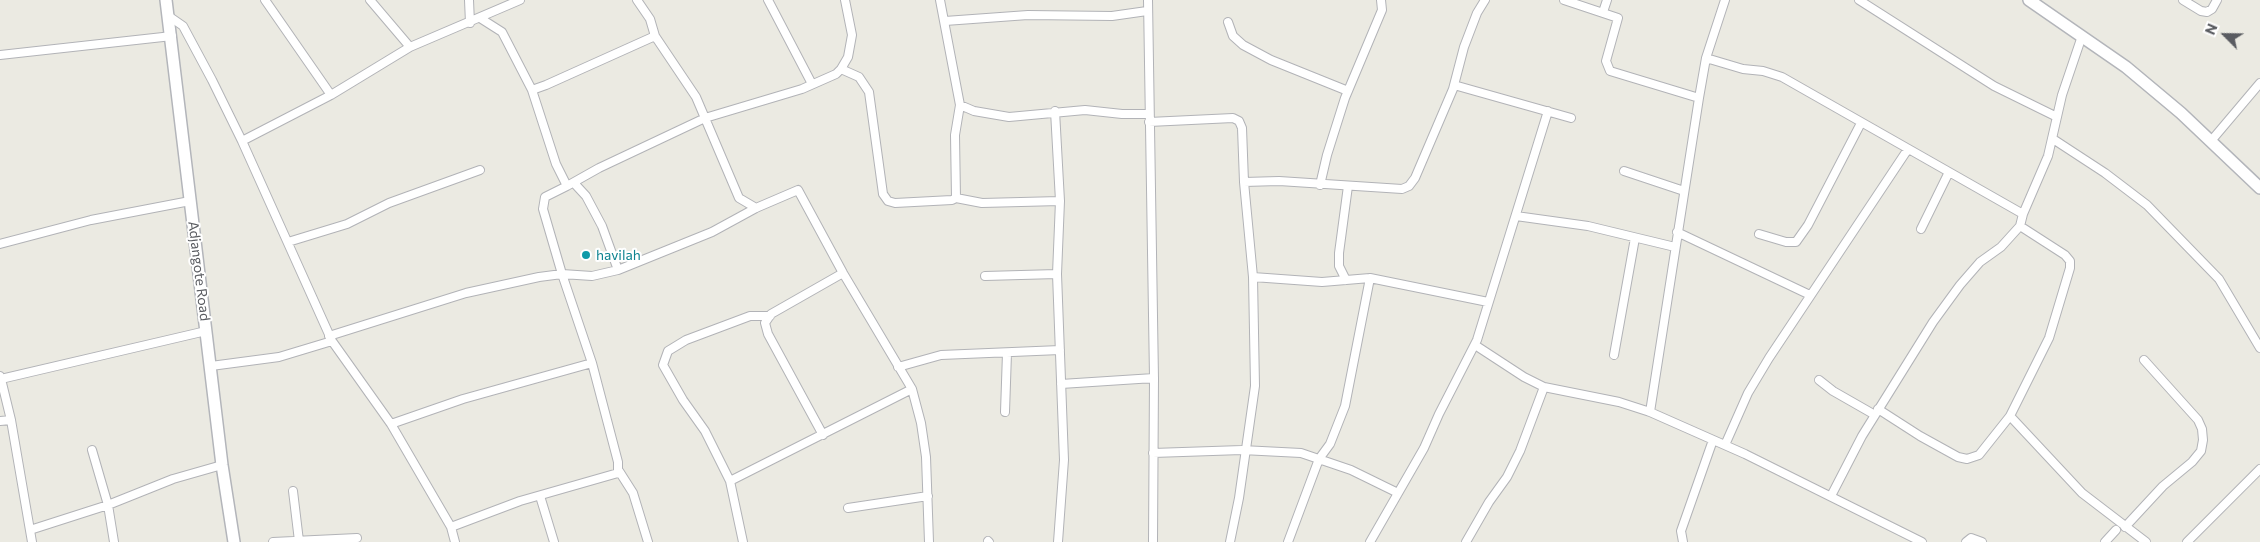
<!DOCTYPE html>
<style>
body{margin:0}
#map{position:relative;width:2260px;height:542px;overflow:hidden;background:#ebeae2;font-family:Commissioner,sans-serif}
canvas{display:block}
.north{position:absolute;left:2200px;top:10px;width:50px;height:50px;-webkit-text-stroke:4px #fff;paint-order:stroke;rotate:293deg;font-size:14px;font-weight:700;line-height:20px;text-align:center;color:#5a5c61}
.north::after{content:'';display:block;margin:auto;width:18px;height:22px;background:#5a5c61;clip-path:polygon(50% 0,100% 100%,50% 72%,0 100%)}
</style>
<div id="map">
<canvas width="2260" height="542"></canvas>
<div class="north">N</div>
</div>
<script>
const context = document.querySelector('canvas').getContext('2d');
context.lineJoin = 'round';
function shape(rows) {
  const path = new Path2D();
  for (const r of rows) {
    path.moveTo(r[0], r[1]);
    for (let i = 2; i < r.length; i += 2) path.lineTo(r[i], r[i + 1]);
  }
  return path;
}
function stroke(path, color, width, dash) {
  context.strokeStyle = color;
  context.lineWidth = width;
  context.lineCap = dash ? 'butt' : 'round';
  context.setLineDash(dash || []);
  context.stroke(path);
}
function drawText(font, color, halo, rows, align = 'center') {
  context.font = font + ' Commissioner,sans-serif';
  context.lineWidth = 4;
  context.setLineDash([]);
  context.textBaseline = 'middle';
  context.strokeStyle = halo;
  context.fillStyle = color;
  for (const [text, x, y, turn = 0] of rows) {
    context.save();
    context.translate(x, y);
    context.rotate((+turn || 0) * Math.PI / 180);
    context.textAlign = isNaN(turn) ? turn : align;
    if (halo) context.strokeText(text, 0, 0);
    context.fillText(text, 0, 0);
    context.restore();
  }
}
const street = shape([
 [265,0,331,95],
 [370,0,410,47],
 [469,0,470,23],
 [637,0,650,19,655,36,696,97,739,198,756,208],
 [768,0,812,84],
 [1148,0,1154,378,1153,542],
 [1564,0,1618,18,1606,61,1610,71,1699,98],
 [1859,0,1994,86,2057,117],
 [2183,0,2201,11,2207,12,2212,9,2217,0],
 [1603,12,1607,0],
 [170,17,183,26,212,80,242,141,332,341,391,424,451,527,455,542],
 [480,18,502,32,532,90,556,164,567,186,599,168,705,118,802,89,836,74,841,69,848,57,852,35,845,0],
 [945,21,1028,15,1112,16,1147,11],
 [1228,22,1233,36,1243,45,1271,60,1348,91],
 [0,55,172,36],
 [1706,58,1743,69,1763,71,1782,77,2023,214],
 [841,69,859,77,869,92,883,194,888,201,895,203,952,200,956,198,955,135,960,105,940,0],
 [1454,85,1571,118],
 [532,90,546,85,655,36],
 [960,105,974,111,1009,117,1085,110,1122,114,1149,114],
 [1055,111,1060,201,1057,274,1064,460,1058,542],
 [1149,122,1233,118,1239,121,1242,128,1244,182,1253,277,1255,386,1239,498,1230,542],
 [2053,139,2105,173,2147,205,2219,279,2260,348],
 [242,141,331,95,410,47,520,0],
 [2211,141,2260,83],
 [1624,171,1684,191],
 [1244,182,1279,181,1402,189,1409,186,1415,178,1453,89,1464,47,1477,13,1485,0],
 [574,183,586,196,602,226,618,270],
 [1320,185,1327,155,1345,98,1382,10,1381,0],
 [956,198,982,203,1060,201],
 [1516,216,1588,226,1675,247],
 [1921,229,1949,172],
 [1677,232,1810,295],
 [1759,234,1786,242,1796,242,1808,225,1861,123],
 [288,242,347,224,389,203,480,170],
 [0,244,91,220,190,201],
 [985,276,1057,274],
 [1253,277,1322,282,1370,278,1488,302],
 [1346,280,1339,266,1339,253,1348,186],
 [329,336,466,293,539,277,562,274,592,276,618,270,712,232,756,208,798,190,843,273,912,389,921,423,926,457,929,542],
 [1475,345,1524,377,1544,387,1619,402,1650,412,1745,454,1922,542],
 [1614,355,1635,238],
 [211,366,279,357,332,341],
 [898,367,941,355,1060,350],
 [0,376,1,379,206,331],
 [1,379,11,420,32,542],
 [1819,380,1833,391,1875,415],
 [1061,384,1154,378],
 [1878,409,1920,436,1958,457,1967,459,1979,455,2010,416,2049,338,2070,268,2070,261,2065,255,2020,226],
 [1005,412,1007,353],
 [1650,412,1699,98,1706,58,1725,0],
 [2010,416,2082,493,2146,542],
 [0,421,11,420],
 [391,424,463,399,592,363],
 [823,435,768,334,765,323,771,314,843,273],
 [1725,445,1748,393,1769,358,1908,149],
 [92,450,108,505,114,542],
 [1153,453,1242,450,1301,453,1351,470,1398,493],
 [619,471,633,493,648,542],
 [730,481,912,389],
 [293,491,299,541],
 [540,496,554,542],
 [1831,496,1862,436,1933,322,1960,285,1980,262,2001,247,2020,226,2023,214,2048,156,2062,95,2082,36],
 [848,508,928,496],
 [451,527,520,501,618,473,618,462,592,363,562,274,543,209,545,197,567,186],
 [2125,527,2163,486,2192,462,2201,451,2203,440,2202,429,2198,420,2144,360],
 [30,530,108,505,173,479,222,465],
 [988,541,989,542],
 [273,542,357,538],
 [743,542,730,481,705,431,683,400,663,365,668,351,686,340,750,316,770,316],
 [1288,542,1319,459,1330,444,1345,406,1370,278],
 [1370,542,1424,448,1439,414,1477,340,1548,111],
 [1466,542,1489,502,1507,477,1520,451,1544,387],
 [1683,542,1681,531,1713,440],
 [1966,542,1971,538,1982,542],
 [2105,542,2116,530],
 [2187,542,2260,469]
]);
const secondary = shape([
 [166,0,222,465,234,542],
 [2029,0,2126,67,2181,113,2260,188]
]);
stroke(street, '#b2b3b7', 10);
stroke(secondary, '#b3b5ba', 14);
stroke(street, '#fff', 8);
stroke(secondary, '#fff', 11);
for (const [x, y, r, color] of [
 [586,255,5,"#0f9aa8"]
]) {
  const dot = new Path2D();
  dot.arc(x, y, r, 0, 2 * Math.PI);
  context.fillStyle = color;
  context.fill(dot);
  stroke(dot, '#fff', 2);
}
drawText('14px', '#0d838f', '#fff', [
 ["havilah",596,255]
], 'left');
drawText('14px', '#5a5c61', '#fff', [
 ["Adjangote Road",199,271,83]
]);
</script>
